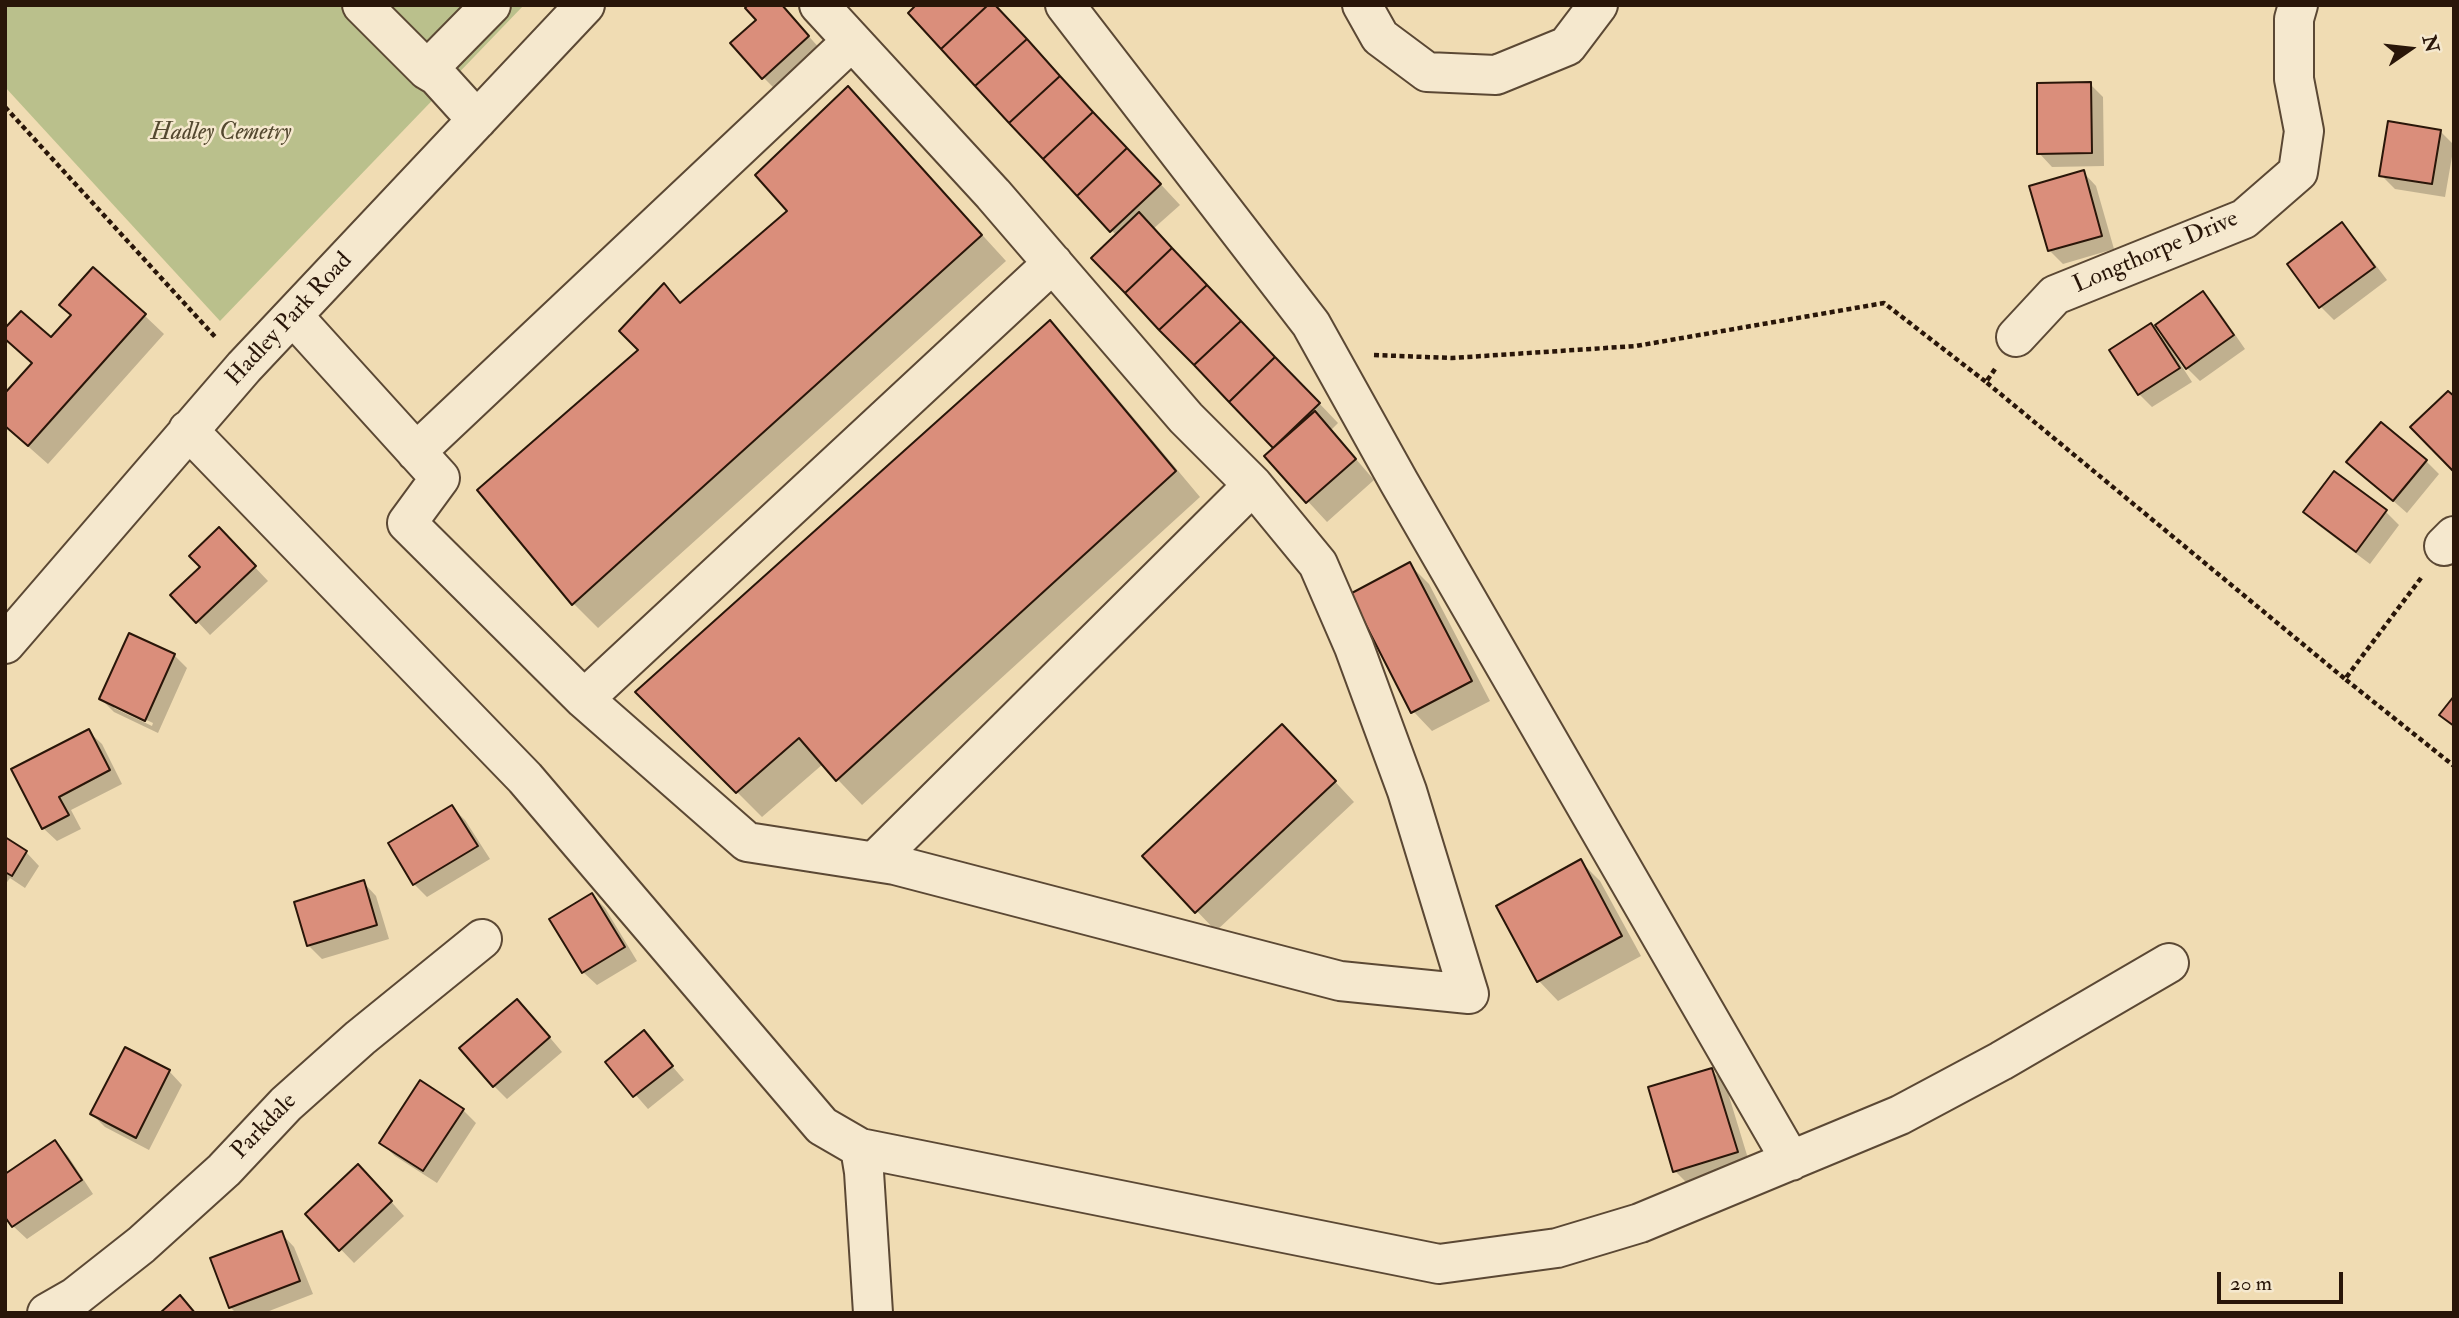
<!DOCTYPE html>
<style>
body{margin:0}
#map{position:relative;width:2459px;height:1318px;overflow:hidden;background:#f0dcb3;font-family:"IM FELL Double Pica",serif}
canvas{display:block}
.frame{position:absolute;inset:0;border:7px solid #291609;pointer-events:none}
.north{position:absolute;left:2375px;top:14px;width:70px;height:70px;-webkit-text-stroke:5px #f5e8ce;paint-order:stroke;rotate:76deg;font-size:19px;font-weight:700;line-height:28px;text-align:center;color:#291609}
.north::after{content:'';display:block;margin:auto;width:24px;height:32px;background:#291609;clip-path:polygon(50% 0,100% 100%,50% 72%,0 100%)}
.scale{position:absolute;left:2217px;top:1272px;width:126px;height:32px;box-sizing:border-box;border:4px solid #291609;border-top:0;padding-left:9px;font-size:21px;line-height:24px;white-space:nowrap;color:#291609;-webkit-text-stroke:5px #f5e8ce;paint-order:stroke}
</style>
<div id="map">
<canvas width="2459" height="1318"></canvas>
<div class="frame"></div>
<div class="north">N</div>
<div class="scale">20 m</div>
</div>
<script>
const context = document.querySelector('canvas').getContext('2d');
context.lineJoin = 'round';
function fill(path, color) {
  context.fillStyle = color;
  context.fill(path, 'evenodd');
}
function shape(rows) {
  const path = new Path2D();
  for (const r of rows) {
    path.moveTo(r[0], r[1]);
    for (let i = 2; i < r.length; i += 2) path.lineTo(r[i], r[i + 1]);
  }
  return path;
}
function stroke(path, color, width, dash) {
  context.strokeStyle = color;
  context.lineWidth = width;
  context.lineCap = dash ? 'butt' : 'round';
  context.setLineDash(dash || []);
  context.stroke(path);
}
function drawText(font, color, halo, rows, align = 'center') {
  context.font = font + ' "IM FELL Double Pica",serif';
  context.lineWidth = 5;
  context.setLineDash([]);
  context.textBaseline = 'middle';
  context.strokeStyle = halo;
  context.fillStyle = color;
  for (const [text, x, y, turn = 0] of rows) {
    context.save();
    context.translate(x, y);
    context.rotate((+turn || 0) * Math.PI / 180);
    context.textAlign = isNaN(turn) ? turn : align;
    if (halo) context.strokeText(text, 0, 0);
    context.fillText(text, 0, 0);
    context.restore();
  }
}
fill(shape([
 [5,5,524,5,220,321,5,87]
]), '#bac08c');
fill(shape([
 [781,5,821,50,776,90,763,77,759,20],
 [994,5,1180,205,1153,229,1338,423,1331,430,1374,480,1327,522,1266,456,1275,448,1094,258,1117,236,910,13],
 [2090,84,2103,97,2104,166,2052,167,2039,153],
 [848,88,1006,261,598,628,573,603,641,350,664,286,682,303,789,211],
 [2440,131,2454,145,2445,197,2395,189,2381,175],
 [2083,172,2096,186,2114,249,2063,264,2049,250],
 [2342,225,2355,238,2387,280,2334,320,2321,307],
 [2203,294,2216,307,2245,349,2200,381,2187,368,2173,347,2170,348,2192,382,2152,407,2139,394,2150,325,2167,342],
 [144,315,164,334,48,464,5,426,33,364,22,354,51,340],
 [1050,323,1075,348,1200,497,862,805,823,764,762,817,637,692],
 [2426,461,2439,474,2407,513,2349,462],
 [2305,512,2386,512,2399,525,2370,564,2318,525],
 [232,543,268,581,210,635,197,621],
 [1409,564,1429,584,1490,701,1432,731,1413,711],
 [174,655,187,668,158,733,114,712,101,699],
 [114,705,153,723,152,726,114,708],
 [88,731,102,744,122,784,71,810,81,829,57,841,43,828,13,769],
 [1302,746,1354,802,1216,931,1144,856],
 [452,807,465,820,490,859,427,897,414,884],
 [5,840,26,852,39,866,25,888,10,878,5,885],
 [1580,861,1600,881,1641,956,1558,1001,1539,981,1498,907],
 [363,882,376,896,389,939,322,959,309,946,296,903],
 [592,895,605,908,637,961,597,985,583,972],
 [530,1014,562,1052,507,1099,494,1086],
 [644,1033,684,1080,648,1109,607,1062],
 [1711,1070,1725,1083,1750,1165,1688,1184,1675,1171],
 [169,1071,182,1085,149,1150,105,1127,92,1114],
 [463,1110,476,1123,437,1183,395,1156,381,1143],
 [55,1142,68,1156,93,1194,27,1239,13,1226],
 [371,1179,404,1216,354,1263,307,1214],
 [281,1233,294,1247,313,1294,264,1313,236,1313,230,1307]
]), '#0003');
const building = shape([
 [748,5,782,5,809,36,762,79,730,43,756,20,745,8,748,5],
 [916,5,988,5,941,49,908,13,916,5],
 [988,5,995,5,1027,39,975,86,941,49,988,5],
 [1027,39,1060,76,1009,123,975,86,1027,39],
 [1060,76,1093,112,1043,159,1009,123,1060,76],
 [2091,82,2092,153,2037,154,2037,83,2091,82],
 [848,86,982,235,572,605,477,490,638,350,619,331,664,283,680,303,787,211,755,175,848,86],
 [1093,112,1127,148,1077,196,1043,159,1093,112],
 [2388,121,2441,130,2432,184,2379,176,2388,121],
 [1127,148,1161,184,1110,232,1077,196,1127,148],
 [2084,170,2102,236,2048,251,2029,186,2084,170],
 [1139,212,1172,248,1125,293,1091,258,1139,212],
 [2342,222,2375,267,2319,308,2287,264,2342,222],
 [1172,248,1207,285,1159,330,1125,293,1172,248],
 [93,267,146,314,28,446,5,426,5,393,32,363,5,339,5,328,21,311,51,337,71,315,59,305,93,267],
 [1207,285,1241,321,1194,365,1159,330,1207,285],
 [2203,291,2234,335,2186,369,2155,325,2203,291],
 [1050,320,1176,471,836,781,799,738,736,793,635,692,1050,320],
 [1241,321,1275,357,1229,402,1194,365,1241,321],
 [2151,323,2180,368,2138,395,2109,350,2151,323],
 [1275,357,1320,403,1273,448,1229,402,1275,357],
 [2448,391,2454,396,2454,472,2410,427,2448,391],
 [1315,411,1356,459,1306,503,1264,456,1315,411],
 [2381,422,2427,460,2393,501,2346,462,2381,422],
 [2334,471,2387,510,2356,552,2303,512,2334,471],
 [219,527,256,566,196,623,170,595,200,567,189,556,219,527],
 [1410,562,1472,681,1411,713,1350,594,1410,562],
 [129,633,175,654,145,721,99,699,129,633],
 [2454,696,2454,726,2439,715,2454,696],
 [1282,724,1336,781,1195,913,1142,856,1282,724],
 [89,729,110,770,59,797,69,815,42,829,11,769,89,729],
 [452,805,478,846,413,885,388,843,452,805],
 [5,837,27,851,12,876,5,872,5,837],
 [1581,859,1622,936,1537,982,1496,906,1581,859],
 [364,880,377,925,307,946,294,902,364,880],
 [592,893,625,947,582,973,549,919,592,893],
 [517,999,550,1037,493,1087,459,1048,517,999],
 [644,1030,673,1066,633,1097,605,1062,644,1030],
 [125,1047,170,1070,136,1138,90,1114,125,1047],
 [1712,1068,1738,1152,1673,1172,1648,1087,1712,1068],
 [420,1080,464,1109,423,1171,379,1143,420,1080],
 [55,1140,82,1180,12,1227,5,1217,5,1174,55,1140],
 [358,1164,392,1201,339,1251,305,1214,358,1164],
 [282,1231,300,1281,229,1308,210,1258,282,1231],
 [180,1295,195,1313,160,1313,180,1295]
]);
fill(building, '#da8e7b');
stroke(building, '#291609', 2);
const minor = shape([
 [362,5,427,70,437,76,477,120],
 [1065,5,1311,324,1399,482,1791,1161],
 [1362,5,1380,37,1427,72,1496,75,1567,46,1598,5],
 [427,70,491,5],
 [294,317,440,478,407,523,584,699,747,842,895,865,1340,981,1469,994,1407,791,1354,647,1318,564,1253,485,1186,418,993,194,819,5],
 [2016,337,2055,295,2244,219,2298,172,2304,131,2294,79,2294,19,2298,5],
 [188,430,525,778,822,1126,860,1148,1439,1264,1557,1248,1640,1223,1900,1115,2001,1061,2169,963],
 [416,452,852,41],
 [2444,546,2454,536],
 [5,644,244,367,585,5],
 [584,699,1053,263],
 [875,861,1253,485],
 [860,1148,864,1172,873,1313],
 [47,1313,75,1297,141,1245,224,1170,286,1104,360,1038,482,939]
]);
stroke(minor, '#5b4834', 42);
stroke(shape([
 [5,107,217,339],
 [1374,355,1452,358,1636,346,1884,303,1986,382],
 [1995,369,1986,382,2345,679],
 [2421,578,2345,679,2454,766]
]), '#291609', 4.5, [5, 3.5]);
stroke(minor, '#f5e8ce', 38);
drawText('italic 24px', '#544930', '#f5e8ce', [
 ["Hadley Cemetry",221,134]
]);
drawText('24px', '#291609', '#f5e8ce', [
 ["Longthorpe Drive",2156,253,-23],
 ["Hadley Park Road",290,320,-47],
 ["Parkdale",265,1127,-46]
]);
</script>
